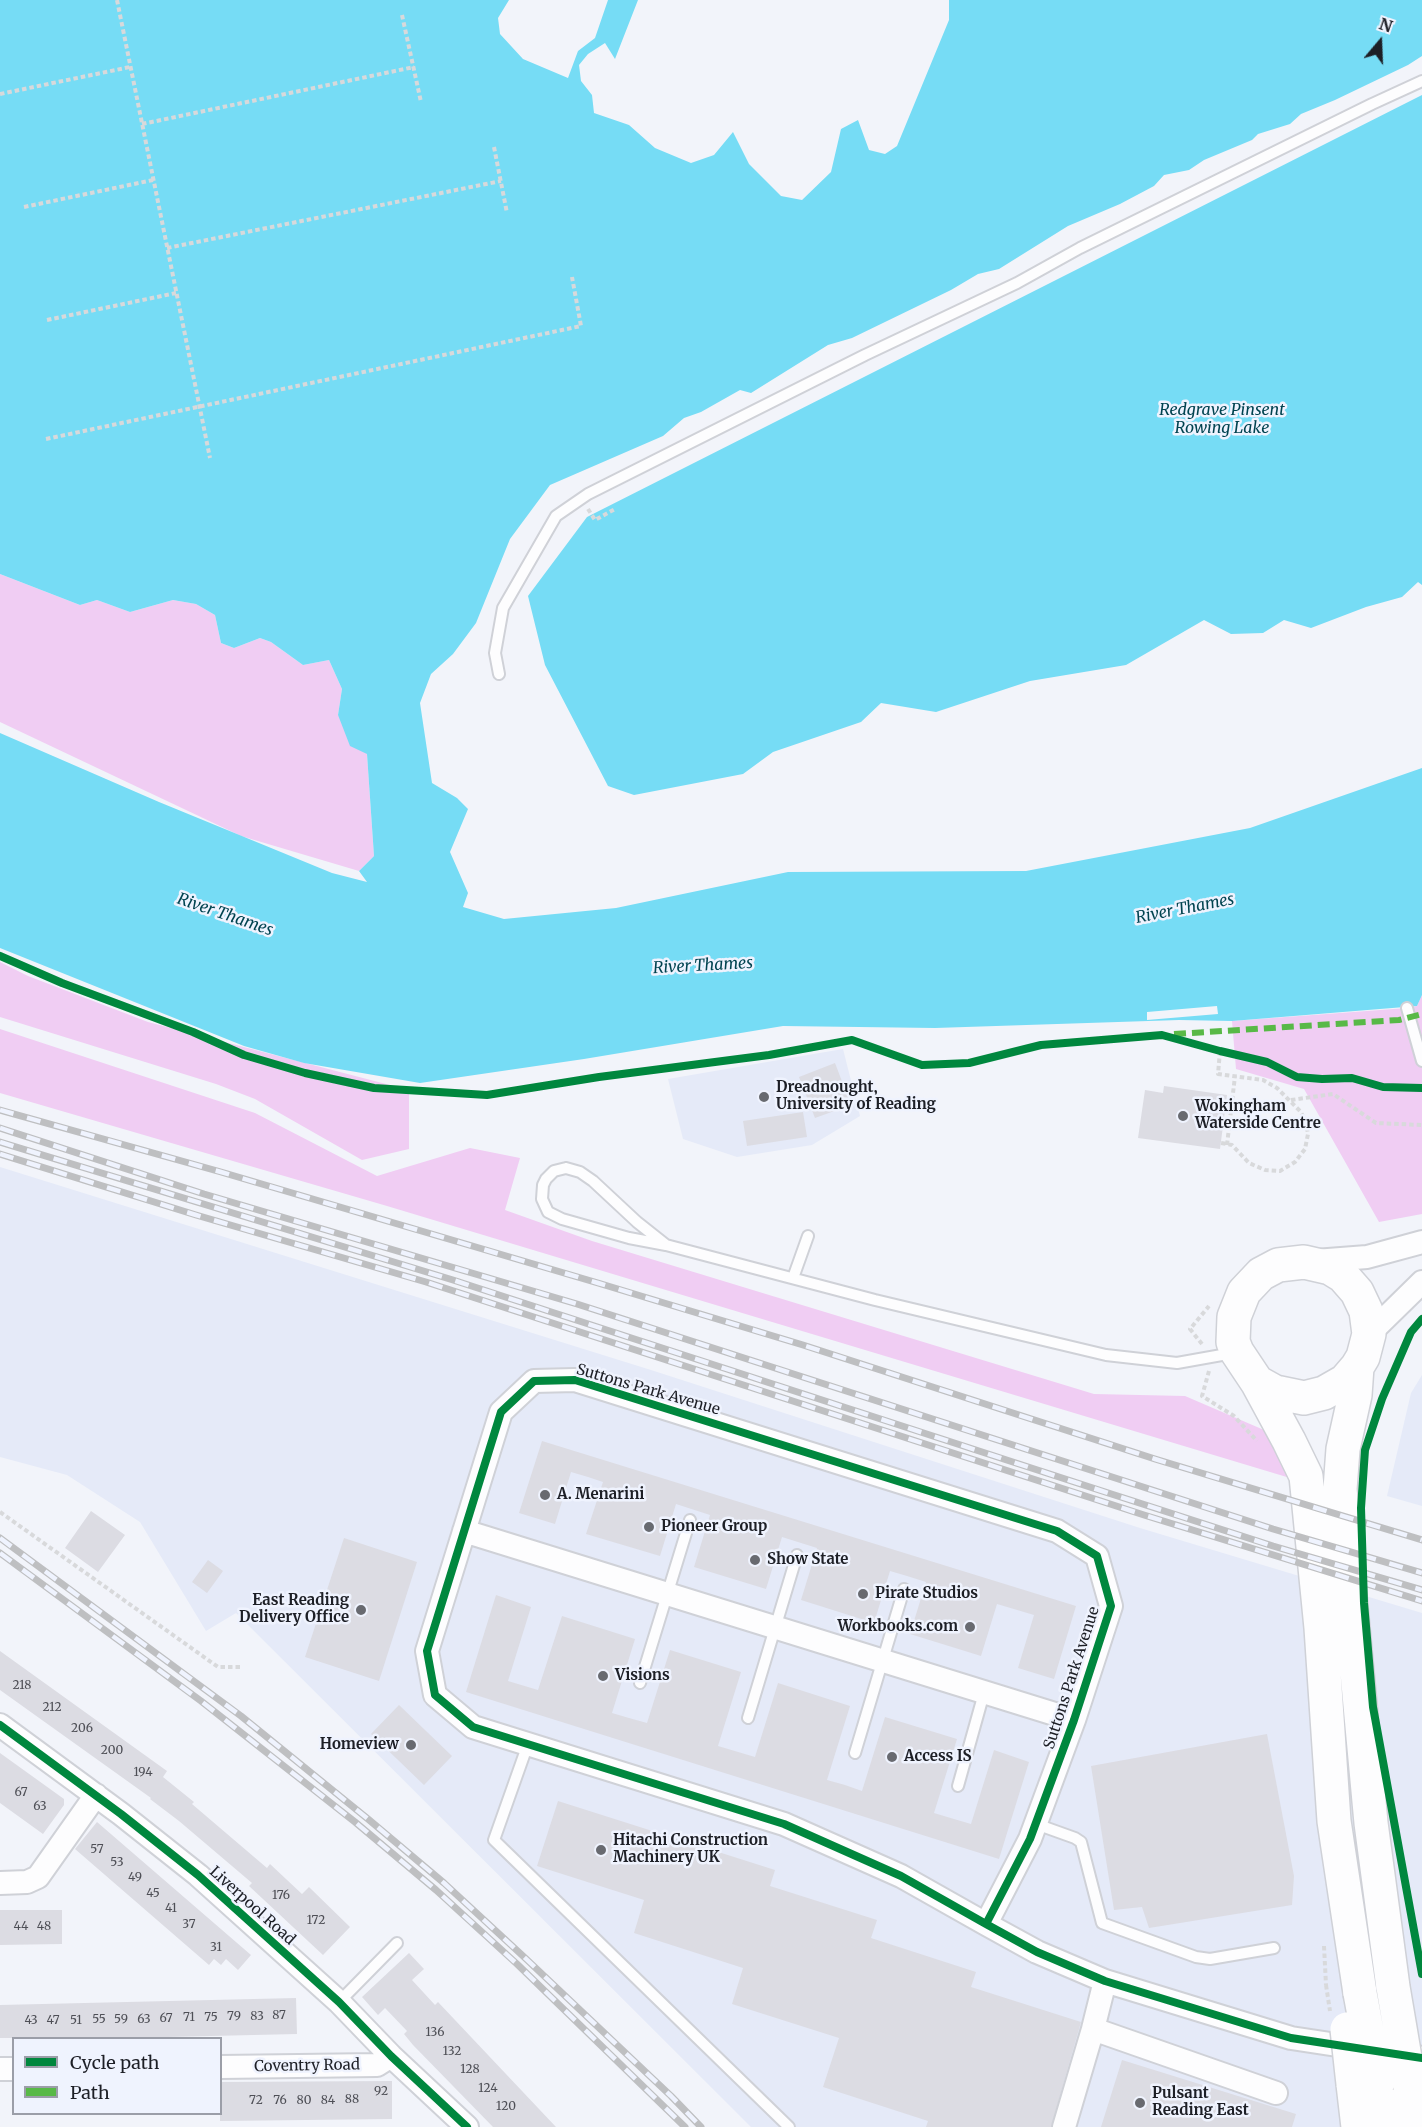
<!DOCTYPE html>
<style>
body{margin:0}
#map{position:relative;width:1422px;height:2127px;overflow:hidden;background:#f2f4fa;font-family:Merriweather,serif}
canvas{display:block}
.legend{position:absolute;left:12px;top:2037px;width:210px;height:78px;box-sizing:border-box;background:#eff3fe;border:2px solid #9b9ea8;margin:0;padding:8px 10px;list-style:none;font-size:18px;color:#1d1f26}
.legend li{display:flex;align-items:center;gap:12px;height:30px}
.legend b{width:30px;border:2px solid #9b9ea8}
.north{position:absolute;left:1350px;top:12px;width:60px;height:60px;-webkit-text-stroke:4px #eff3fe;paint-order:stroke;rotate:19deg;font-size:16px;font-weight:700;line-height:24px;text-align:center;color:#1d1f26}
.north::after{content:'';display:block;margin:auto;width:21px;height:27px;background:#1d1f26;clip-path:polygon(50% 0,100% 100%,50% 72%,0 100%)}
</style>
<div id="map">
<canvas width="1422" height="2127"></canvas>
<ul class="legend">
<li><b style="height:8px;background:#00873e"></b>Cycle path</li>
<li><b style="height:8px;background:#58b947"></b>Path</li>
</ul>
<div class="north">N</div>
</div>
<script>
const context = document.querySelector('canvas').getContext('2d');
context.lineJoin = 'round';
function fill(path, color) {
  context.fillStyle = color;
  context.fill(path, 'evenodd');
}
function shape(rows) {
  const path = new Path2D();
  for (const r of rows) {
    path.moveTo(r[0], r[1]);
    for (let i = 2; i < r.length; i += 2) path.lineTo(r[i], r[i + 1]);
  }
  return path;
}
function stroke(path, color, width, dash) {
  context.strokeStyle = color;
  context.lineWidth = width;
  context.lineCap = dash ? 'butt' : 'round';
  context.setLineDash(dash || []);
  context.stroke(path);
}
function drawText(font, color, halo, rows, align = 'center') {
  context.font = font + ' Merriweather,serif';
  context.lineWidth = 5;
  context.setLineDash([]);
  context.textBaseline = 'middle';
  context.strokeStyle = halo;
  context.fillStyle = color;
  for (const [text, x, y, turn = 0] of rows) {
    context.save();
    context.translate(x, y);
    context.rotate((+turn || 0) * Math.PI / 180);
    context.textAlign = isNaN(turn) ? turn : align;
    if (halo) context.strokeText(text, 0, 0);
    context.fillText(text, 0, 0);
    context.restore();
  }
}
fill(shape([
 [843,1049,860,1116,812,1145,737,1157,683,1139,668,1079],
 [0,1167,651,1370,1140,1528,1422,1613,1422,2127,751,2127,236,1613,206,1631,140,1522,67,1475,0,1457],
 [1422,1375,1422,1506,1387,1496,1411,1393]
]), '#e5eaf8');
fill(shape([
 [0,574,80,605,97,600,130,612,173,600,196,604,215,615,221,643,234,648,260,638,271,642,303,665,329,660,342,689,338,715,367,754,374,856,359,871,241,836,0,722],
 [0,962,28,976,148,1022,409,1090,409,1149,362,1160,255,1099,216,1084,0,1017],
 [1422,995,1422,1214,1379,1222,1304,1089,1236,1069,1232,1021,1407,1008,1417,1006],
 [0,1029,255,1113,377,1176,470,1148,520,1158,505,1210,592,1241,1094,1394,1185,1396,1271,1433,1290,1478,387,1206,0,1093]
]), '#f0cdf3');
fill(shape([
 [0,0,509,0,498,18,500,34,523,59,568,78,578,51,595,38,608,0,638,0,615,59,605,43,588,54,579,65,581,81,592,95,594,113,629,125,655,148,691,163,714,155,733,132,749,164,781,196,802,200,831,172,841,129,858,120,869,150,885,154,897,146,949,20,949,0,1422,0,1422,56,1408,65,1335,100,1301,114,1290,124,1258,134,1252,140,1204,160,1189,170,1164,175,1154,186,1120,204,1068,226,999,269,978,274,951,290,852,338,828,345,751,393,740,390,701,412,684,418,663,436,550,485,510,539,476,623,453,654,431,674,420,703,432,783,457,798,468,809,450,852,468,893,463,907,504,919,616,908,788,872,1026,871,1250,828,1422,768,1422,995,1417,1006,1232,1021,1179,1020,935,1028,783,1026,584,1059,420,1083,304,1063,244,1046,0,948,0,733,159,802,332,873,367,882,359,871,374,856,367,754,350,746,338,715,342,689,329,660,303,665,271,642,260,638,234,648,221,643,215,615,196,604,173,600,130,612,97,600,80,605,0,574],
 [1422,95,1422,585,1418,582,1402,597,1366,607,1311,628,1284,620,1263,633,1231,634,1204,620,1126,665,1030,681,936,712,881,703,861,722,773,752,743,774,634,795,608,786,545,665,528,596,587,517]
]), '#76dcf5');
fill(shape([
 [1217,1006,1218,1014,1147,1020,1147,1012]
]), '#f2f4fa');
fill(shape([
 [835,1063,851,1105,815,1118,799,1077],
 [1164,1086,1227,1095,1220,1149,1138,1138,1145,1090,1163,1093],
 [803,1112,807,1137,747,1146,743,1121],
 [542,1441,1076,1606,1054,1679,1018,1668,1034,1615,997,1604,981,1656,910,1634,926,1582,907,1576,890,1571,874,1623,801,1600,817,1548,782,1537,766,1589,694,1567,710,1515,676,1504,660,1556,586,1534,603,1482,588,1477,571,1472,555,1524,519,1513],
 [91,1511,125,1535,98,1572,65,1548],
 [344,1538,417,1562,379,1681,305,1657],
 [208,1560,223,1571,207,1593,192,1582],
 [496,1595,531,1607,508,1681,538,1690,562,1616,635,1639,612,1713,629,1718,647,1723,670,1650,741,1672,718,1746,755,1757,778,1683,850,1706,827,1780,845,1785,862,1791,885,1717,957,1739,934,1813,954,1819,971,1824,994,1750,1029,1762,999,1859,466,1692],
 [0,1651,167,1771,163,1777,194,1802,192,1804,233,1839,267,1868,270,1864,302,1894,309,1887,350,1927,323,1955,249,1886,252,1883,179,1821,150,1799,151,1798,0,1690],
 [399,1705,452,1756,424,1785,371,1734],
 [1267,1734,1294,1876,1292,1905,1149,1928,1142,1907,1114,1910,1091,1766],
 [0,1753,64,1799,64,1805,43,1834,0,1803],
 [558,1801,775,1870,770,1886,877,1920,871,1938,976,1972,971,1987,1081,2022,1051,2127,926,2127,928,2121,823,2087,839,2038,732,2004,743,1968,634,1933,644,1900,537,1866],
 [97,1822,251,1955,238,1970,226,1959,221,1965,214,1959,209,1965,75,1849],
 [0,1910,62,1910,62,1944,0,1945],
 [409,1953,424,1969,412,1980,435,2005,438,2002,556,2127,493,2127,413,2045,404,2034,407,2031,385,2008,378,2015,362,1997],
 [296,1998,297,2034,124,2038,0,2038,0,2005],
 [1122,2060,1296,2114,1292,2127,1101,2127],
 [392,2081,392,2119,220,2121,220,2082]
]), '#dcdce3');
const lane = shape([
 [499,674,495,653,503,608,556,516,588,494,865,355,1017,283,1080,248,1372,104,1422,81],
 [1407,1008,1422,1061],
 [566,1168,580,1172,593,1181,637,1222,666,1245,629,1238,562,1219,548,1212,542,1199,543,1185,546,1179,554,1171,566,1168],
 [666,1245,875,1300,1106,1355,1177,1363,1233,1353],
 [793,1278,808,1236],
 [640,1683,690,1520],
 [748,1718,797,1555],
 [528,1744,494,1840,789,2127],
 [855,1753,904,1589],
 [958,1786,984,1693],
 [1036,1824,1075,1838,1081,1842,1102,1923,1196,1957,1210,1959,1274,1948],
 [339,2002,397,1943]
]);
const street = shape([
 [1315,1261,1367,1257,1422,1242],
 [1369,1334,1422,1282],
 [464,1531,1074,1720],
 [0,1725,121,1814,198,1875,339,2002,391,2056,467,2127],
 [0,1883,27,1882,38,1877,96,1795],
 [986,1924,1030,1839,1074,1720,1111,1606,1097,1556,1057,1531,575,1380,534,1381,501,1412,427,1651,435,1695,473,1727,784,1824,901,1876,986,1924,1037,1952,1105,1981,1291,2038,1422,2058],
 [1105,1981,1093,2029,1276,2093],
 [220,2067,377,2065,391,2056],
 [0,2069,14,2069],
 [1064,2127,1093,2029]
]);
const primary = shape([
 [1357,1367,1355,1395,1343,1449,1340,1489,1371,1823,1393,1987],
 [1257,1382,1275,1392,1304,1398,1324,1393,1345,1381,1357,1367,1363,1357,1369,1334,1366,1311,1357,1292,1343,1276,1330,1268,1304,1262,1278,1265,1261,1274,1244,1292,1234,1317,1233,1342,1237,1352,1257,1382,1289,1441,1306,1476,1321,1628,1334,1821,1360,1993],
 [1353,2084,1358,2127],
 [1377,2085,1386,2127],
 [1410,2087,1419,2127]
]);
stroke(lane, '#cfd1d7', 14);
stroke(street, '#cfd1d7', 26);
stroke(primary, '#cfd1d7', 36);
stroke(shape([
 [117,0,210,458],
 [402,15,421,102],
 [0,94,130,67],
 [142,124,414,67],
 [494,147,507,213],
 [24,207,153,180],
 [167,248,501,181],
 [47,320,176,293],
 [46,439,581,326,572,277],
 [588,509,595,520,615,509],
 [1220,1051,1218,1074,1263,1080,1277,1088,1300,1111,1306,1121,1308,1134,1305,1149,1295,1162,1280,1171,1265,1170,1249,1163,1232,1145,1221,1143],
 [1291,1100,1333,1094,1376,1123,1422,1125],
 [1227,1145,1235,1076],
 [1202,1344,1190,1329,1209,1306],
 [1209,1371,1202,1396,1234,1416,1257,1441],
 [0,1512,218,1667,243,1667],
 [1324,1946,1326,1985]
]), '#d8d9db', 4, [4.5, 3]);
stroke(lane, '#fdfdfe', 10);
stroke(street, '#fdfdfe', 22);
stroke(primary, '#fdfdfe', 33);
const rail = shape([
 [0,1110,221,1172,598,1283,803,1345,1155,1459,1422,1540],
 [0,1128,204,1194,577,1304,1273,1529,1422,1573],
 [0,1142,453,1280,1099,1490,1273,1546,1422,1590],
 [0,1154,196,1215,426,1282,1144,1515,1422,1601],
 [0,1538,241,1716,368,1819,444,1883,523,1956,671,2096,701,2127],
 [0,1553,201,1701,355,1822,436,1890,517,1964,685,2127]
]);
stroke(rail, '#bebfc1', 7);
stroke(rail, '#eff3fe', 4.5, [14]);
const primaryBridge = shape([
 [1393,1987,1410,2087],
 [1360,1993,1377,2085],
 [1347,2029,1353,2084]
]);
stroke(primaryBridge, '#cfd1d7', 36, []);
stroke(shape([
 [1326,1985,1330,2011]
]), '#d8d9db', 4, [4.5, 3]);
stroke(primaryBridge, '#fdfdfe', 33);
stroke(shape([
 [1174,1034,1399,1020,1422,1014]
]), '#58b947', 6, [12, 6]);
stroke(shape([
 [0,956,62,983,193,1032,244,1055,305,1073,374,1088,487,1095,599,1077,769,1055,852,1040,922,1065,969,1063,1041,1045,1162,1035,1220,1051,1267,1062,1297,1077,1322,1079,1352,1078,1383,1087,1422,1088],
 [1422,1319,1411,1332,1382,1399,1365,1450,1361,1508,1364,1603,1373,1707,1422,1974],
 [0,1725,121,1814,198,1875,339,2002,391,2056,467,2127],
 [986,1924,1030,1839,1074,1720,1111,1606,1097,1556,1057,1531,575,1380,534,1381,501,1412,427,1651,435,1695,473,1727,784,1824,901,1876,986,1924,1037,1952,1105,1981,1291,2038,1422,2058]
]), '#00873e', 8);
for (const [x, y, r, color] of [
 [764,1097,6,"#686a70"],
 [1183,1116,6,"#686a70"],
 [545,1495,6,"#686a70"],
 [649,1527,6,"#686a70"],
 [755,1560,6,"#686a70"],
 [863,1594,6,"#686a70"],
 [361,1610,6,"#686a70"],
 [970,1627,6,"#686a70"],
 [603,1676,6,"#686a70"],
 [411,1745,6,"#686a70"],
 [892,1757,6,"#686a70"],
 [601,1850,6,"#686a70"],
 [1140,2103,6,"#686a70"]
]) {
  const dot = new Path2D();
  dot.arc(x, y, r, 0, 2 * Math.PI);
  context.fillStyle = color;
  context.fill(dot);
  stroke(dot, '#eff3fe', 2);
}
drawText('12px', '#4e4f56', null, [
 ["218",22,1686],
 ["212",52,1708],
 ["206",82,1729],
 ["200",112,1751],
 ["194",143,1773],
 ["67",21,1793],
 ["63",40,1807],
 ["57",97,1850],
 ["53",117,1863],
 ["49",135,1878],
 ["45",153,1894],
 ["176",281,1896],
 ["41",171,1909],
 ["172",316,1921],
 ["37",189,1925],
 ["44",21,1927],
 ["48",44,1927],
 ["31",216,1948],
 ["87",279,2016],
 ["79",234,2017],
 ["83",257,2017],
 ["71",189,2018],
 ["75",211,2018],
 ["67",166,2019],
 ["55",99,2020],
 ["59",121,2020],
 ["63",144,2020],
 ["43",31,2021],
 ["47",53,2021],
 ["51",76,2021],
 ["136",435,2033],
 ["132",452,2052],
 ["128",470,2070],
 ["124",488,2089],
 ["92",381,2092],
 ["88",352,2100],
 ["72",256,2101],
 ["76",280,2101],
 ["80",304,2101],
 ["84",328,2101],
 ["120",506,2107]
]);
drawText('bold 15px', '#1d1f26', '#eff3fe', [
 ["Dreadnought,",776,1088],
 ["University of Reading",776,1105],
 ["Wokingham",1195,1107],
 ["Waterside Centre",1195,1124],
 ["A. Menarini",557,1495],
 ["Pioneer Group",661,1527],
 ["Show State",767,1560],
 ["Pirate Studios",875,1594],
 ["East Reading",349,1601,"right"],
 ["Delivery Office",349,1618,"right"],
 ["Workbooks.com",958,1627,"right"],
 ["Visions",615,1676],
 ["Homeview",399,1745,"right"],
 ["Access IS",904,1757],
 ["Hitachi Construction",613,1841],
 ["Machinery UK",613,1858],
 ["Pulsant",1152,2094],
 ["Reading East",1152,2111]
], 'left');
drawText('15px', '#1d1f26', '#eff3fe', [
 ["Suttons Park Avenue",648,1390,16],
 ["Suttons Park Avenue",1072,1678,-72],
 ["Liverpool Road",252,1906,42],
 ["Coventry Road",307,2066,-1]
]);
drawText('italic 16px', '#004350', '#eff3fe', [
 ["Redgrave Pinsent",1222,410],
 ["Rowing Lake",1222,428],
 ["River Thames",1185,909,-11],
 ["River Thames",225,915,19],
 ["River Thames",703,966,-3]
]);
</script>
